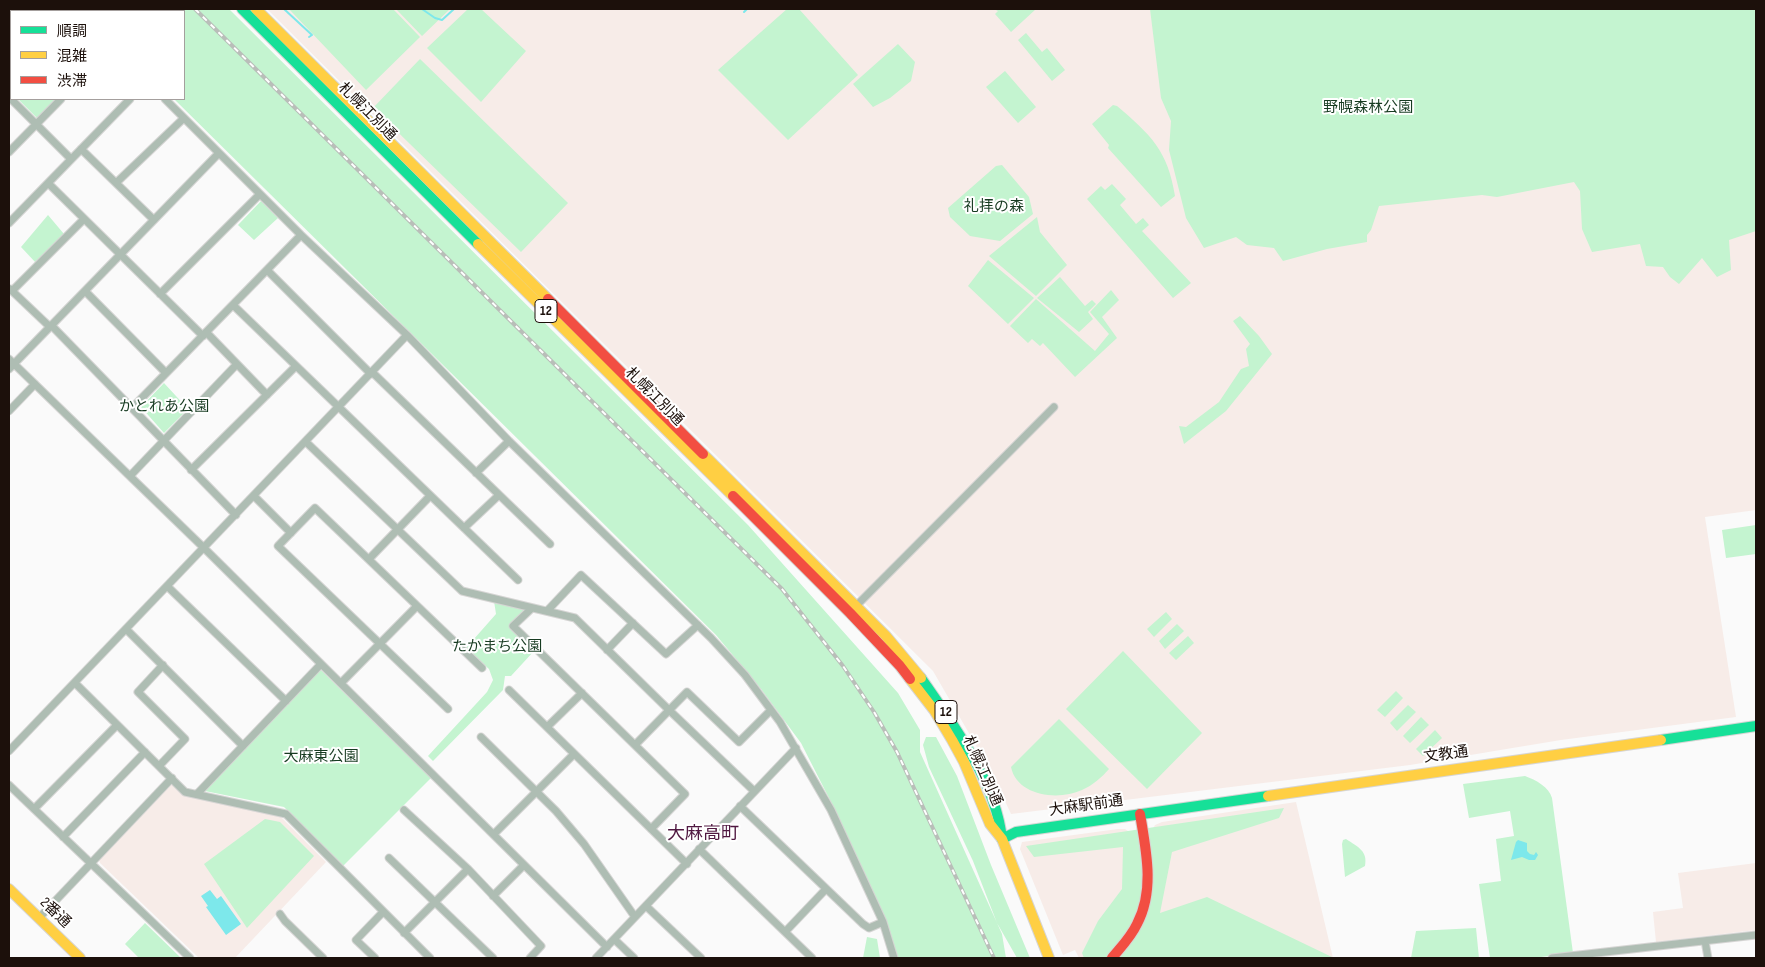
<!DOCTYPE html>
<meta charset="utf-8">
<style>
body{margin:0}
#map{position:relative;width:1765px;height:967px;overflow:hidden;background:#fafafa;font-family:"Sofia Sans Condensed","Noto Sans JP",sans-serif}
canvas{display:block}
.frame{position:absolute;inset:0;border:10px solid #1c100b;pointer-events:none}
.legend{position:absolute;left:10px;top:10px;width:175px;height:90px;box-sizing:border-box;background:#fff;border:1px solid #a49f9d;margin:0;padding:6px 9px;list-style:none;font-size:15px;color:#1c100b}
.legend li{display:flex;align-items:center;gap:10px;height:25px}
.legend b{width:25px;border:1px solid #a49f9d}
</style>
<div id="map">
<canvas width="1765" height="967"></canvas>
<div class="frame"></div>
<ul class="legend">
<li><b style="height:6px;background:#16e098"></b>順調</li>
<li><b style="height:6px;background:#ffcf43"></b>混雑</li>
<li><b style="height:6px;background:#f24e42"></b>渋滞</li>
</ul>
</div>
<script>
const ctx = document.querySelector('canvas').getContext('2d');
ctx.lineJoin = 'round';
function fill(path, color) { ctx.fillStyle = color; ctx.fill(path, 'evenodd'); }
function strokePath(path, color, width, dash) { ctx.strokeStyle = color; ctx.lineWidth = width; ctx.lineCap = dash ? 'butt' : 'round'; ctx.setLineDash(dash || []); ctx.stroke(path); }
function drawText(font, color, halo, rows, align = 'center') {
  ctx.font = font + ' "Sofia Sans Condensed","Noto Sans JP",sans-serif'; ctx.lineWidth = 4; ctx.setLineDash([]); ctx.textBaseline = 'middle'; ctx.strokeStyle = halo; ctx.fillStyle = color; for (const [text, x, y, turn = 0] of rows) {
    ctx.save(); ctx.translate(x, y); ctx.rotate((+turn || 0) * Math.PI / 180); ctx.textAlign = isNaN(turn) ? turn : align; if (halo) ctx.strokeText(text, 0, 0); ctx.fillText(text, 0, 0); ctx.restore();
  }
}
const built = new Path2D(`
 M267,9H1166L1426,168L1756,179V510L1705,517L1736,717L1561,740L1410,765L1011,814L992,773L933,671Z
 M172,784L184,795L281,817L326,862L235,958H199L100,863L99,860Z
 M1296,802L1333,958H1125L1153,829L1155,825L1162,822Z
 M1118,829H1125L1131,833L1138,859L1097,958H1079L1075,950L1063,955L1020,849L1022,842Z
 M1756,863V930L1656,942L1653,912L1683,908L1678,873Z`);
const green = new Path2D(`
 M85,9H229L748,525L898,693L920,730V752L1002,934L1006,958H893L849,843L830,800L801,743L761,689L716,635L174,99H184V11H88Z
 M289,9H393L420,37L366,90Z
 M396,9H450L422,36Z
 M468,9H481L526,51L481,102L427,48Z
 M787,9H799L858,75L788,140L718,70Z
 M994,9H1036L1011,32L995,14L998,11Z
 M1150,9H1756V231L1729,240L1731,270L1717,277L1702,258L1679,284L1670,277L1663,267L1646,266L1640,244L1592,252L1582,229L1580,191L1574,182L1497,197L1482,195L1379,206L1371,230L1367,235V242L1327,249L1283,261L1274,248L1247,245L1236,237L1204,248L1186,218L1169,150L1171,121L1161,98Z
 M1026,33L1042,52L1047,48L1065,70L1052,81L1018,40Z
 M898,44L915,62L911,81L890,98L873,107L853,84Z
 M420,59L568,203L521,252L373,108Z
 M1005,71L1036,107L1018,123L986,87Z
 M18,99H57L38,119Z
 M1113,105L1117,106C1151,135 1168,151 1175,196L1161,207L1108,148L1109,145L1092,124Z
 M1002,165L1029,197L1033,214L1000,241L970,236L950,217L948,208L996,166Z
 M1112,184L1126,199L1120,205L1136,224L1143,218L1149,225L1142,231L1191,283L1173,298L1087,199L1101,186L1105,190Z
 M261,201L278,218L254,240L238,225Z
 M48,215L64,234L36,263L21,247Z
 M1037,217L1040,232L1067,265L1036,296L989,256Z
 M988,260L1034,298L1008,324L968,286Z
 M1060,277L1085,306L1092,300L1096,304L1088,312L1093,319L1079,332L1037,298Z
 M1111,290L1119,300L1102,317L1117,338L1075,377L1043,343L1040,346L1032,339L1028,343L1010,326L1036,299L1095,351L1109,334L1090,312Z
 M1240,316L1259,336L1272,354L1226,411L1184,444L1179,426L1186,427L1219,402L1241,369L1249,366L1246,349L1250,344L1233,321Z
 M164,383L188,409L164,433L141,407Z
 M1756,525V554L1726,558L1722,530Z
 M494,601L523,609L524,612L509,626L534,651L511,676H505L503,690L433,761L428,756L487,692L493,680L489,669L466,648L496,614Z
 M1166,612L1172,619L1154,637L1147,629Z
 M1177,624L1184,631L1165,649L1159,641Z
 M1188,636L1194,643L1176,660L1169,653Z
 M1123,651L1202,733L1147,789L1066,709Z
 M319,668L431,778L343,866L284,807L205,791Z
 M1396,691L1403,698L1385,717L1377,710Z
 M1408,705L1416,712L1397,731L1390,723Z
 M1421,717L1429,725L1410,743L1403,736Z
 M1059,719L1109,769C1101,778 1093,785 1082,790C1058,801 1017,796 1011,767Z
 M1435,730L1442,738L1423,756L1416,749Z
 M926,737H936L957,776L991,865L1030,958H1017L997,923L973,861L929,767L923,745Z
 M1525,776C1536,780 1549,787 1552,798L1573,953L1533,958H1490L1479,884L1501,881L1496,839L1514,836L1510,811L1469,818L1463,784Z
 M1284,808L1279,818L1172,852L1160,913L1207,897L1334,958H1084L1082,953L1098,921L1122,889L1123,847L1034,857L1026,846Z
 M265,819L280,822L314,856L247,928L204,864Z
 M1346,839C1358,847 1368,851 1365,866L1345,877L1342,844L1343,840Z
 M145,923L181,958H139L125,944Z
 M1476,928L1479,958H1411L1416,931Z
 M867,937L877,939L880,958H863Z`);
const water = new Path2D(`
 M1518,840L1527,843V851L1530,854L1534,855L1536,852L1538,855L1535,860H1529L1522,857L1511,860L1516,842Z
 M210,890L217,899L221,896L241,924L226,935L206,907L208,906L201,896Z`);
const stream = new Path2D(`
 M284,9L312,35L309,37
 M422,9L435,18L442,20L454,9
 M744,12L747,9`);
const street = new Path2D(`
 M75,9L77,11
 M9,78L11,76
 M9,97L71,159
 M165,99L301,235L407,335L509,441L711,638L745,675L780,722L831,810L883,922L894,958
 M81,149L154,220
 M9,152L61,99
 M48,183L203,336
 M116,183L184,118
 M9,223L130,99
 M267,270L371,374
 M10,289L50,327
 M12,291L84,219
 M85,291L166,373
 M160,294L260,194
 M233,305L518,580
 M51,325L236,515
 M206,332L267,395
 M9,359L204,548L607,947
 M9,369L219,153
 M373,373L550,544
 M132,408L301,235
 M9,411L35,384
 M306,442L462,591L575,618L669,710L754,791
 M191,470L296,366
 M476,473L509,441
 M130,476L237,364
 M254,496L291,533
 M464,528L499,495
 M369,559L430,496
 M167,586L286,701
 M855,607L1054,407
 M532,608L513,626L685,794L651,829
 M547,611L581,575L666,654L698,625
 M126,629L243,746
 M607,650L633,623
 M75,683L185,792L286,814L430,958
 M341,683L417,606
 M509,690L687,864
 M448,709L278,546L315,508L482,668
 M547,727L582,693
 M481,737L556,811L584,844L635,917
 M635,745L687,692L739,742L771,710
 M9,751L407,335
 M159,766L185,739L138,692L163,665
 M9,785L190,958
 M197,794L321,664
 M740,806L863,924L869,928L883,922
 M34,809L117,725
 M404,810L468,869L541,946L530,958
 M494,834L574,754
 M63,837L145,752
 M699,849L812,958
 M389,858L493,958
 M493,896L524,865
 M646,906L701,958
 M280,914L285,921L323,958
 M39,918L172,778
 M785,932L826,889
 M404,933L468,869
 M614,939L634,958
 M1705,941L1708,958
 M375,958L356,940L383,912
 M596,958L796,748
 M1552,958L1756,935`);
const fast = new Path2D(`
 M242,9L478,244
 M921,678C953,724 996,782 1002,839
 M1661,740L1756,726
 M1002,839L1016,832L1268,796`);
const slow = new Path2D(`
 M256,9L548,299
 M478,244L733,496
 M703,454L886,636L921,678
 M910,679L934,710L952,740L964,762L990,824L1002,839L1049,958
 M1268,796L1661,740
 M9,889L80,958`);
const jam = new Path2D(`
 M548,299L703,454
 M733,496L850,613L900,666L910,679
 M1112,958C1121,947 1131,937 1137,924C1155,890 1146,850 1140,814`);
const rail = new Path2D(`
 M195,9L782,589L843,666L874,712L897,752L994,958`);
const shields = [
 [546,311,22],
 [946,712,22]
];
const shieldNames = [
 ["12",546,311],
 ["12",946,712]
];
const parkNames = [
 ["野幌森林公園",1368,108],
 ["礼拝の森",994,207],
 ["かとれあ公園",164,407],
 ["たかまち公園",497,647],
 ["大麻東公園",321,757]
];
const streetNames = [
 ["札幌江別通",367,112,45],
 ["札幌江別通",654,397,45],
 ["文教通",1446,755,-8],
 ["札幌江別通",982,771,66],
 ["大麻駅前通",1086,806,-8],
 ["2番通",55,913,44]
];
const quarterNames = [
 ["大麻高町",703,834]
];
fill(built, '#f7ece8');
fill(green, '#c4f4d0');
fill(water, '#7de8eb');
strokePath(stream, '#7de8eb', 2);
strokePath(street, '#d6d5d4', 9);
strokePath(fast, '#d6d5d4', 12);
strokePath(slow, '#d6d5d4', 12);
strokePath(jam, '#d6d5d4', 12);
strokePath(street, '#aebdb3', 7);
strokePath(fast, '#16e098', 10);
strokePath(slow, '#ffcf43', 10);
strokePath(jam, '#f24e42', 10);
strokePath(rail, '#b9beb9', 4);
strokePath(rail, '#fff', 2, [5.5]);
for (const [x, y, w] of shields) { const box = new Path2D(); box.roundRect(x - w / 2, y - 11.5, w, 23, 4); ctx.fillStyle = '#fff'; ctx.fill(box); strokePath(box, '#1c100b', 1); }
drawText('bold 14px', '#1c100b', null, shieldNames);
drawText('15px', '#173b21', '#fff', parkNames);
drawText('15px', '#1c100b', '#fff', streetNames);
drawText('18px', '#501841', '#fff', quarterNames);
</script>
